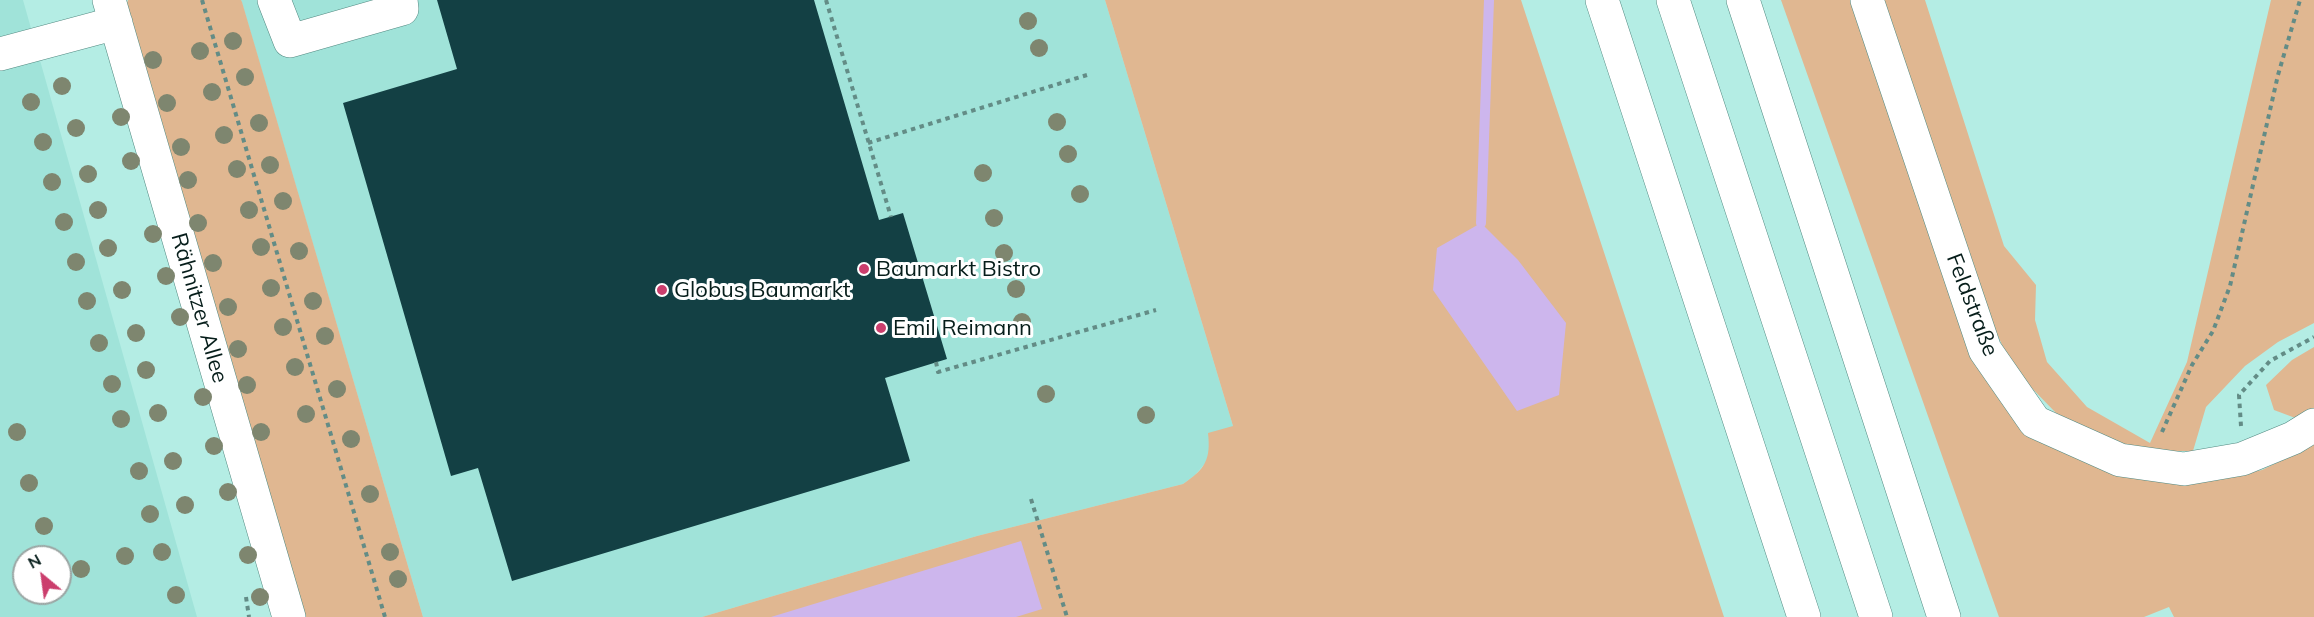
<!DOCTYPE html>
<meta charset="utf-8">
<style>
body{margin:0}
#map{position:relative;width:2314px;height:617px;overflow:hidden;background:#b4ede4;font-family:Mulish,sans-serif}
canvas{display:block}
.north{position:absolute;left:12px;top:545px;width:60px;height:60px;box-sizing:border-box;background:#fff;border:2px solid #9ba5a3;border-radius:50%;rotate:331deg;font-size:16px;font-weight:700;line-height:24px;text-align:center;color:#061d1a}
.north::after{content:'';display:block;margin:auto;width:21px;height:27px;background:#cb3e6d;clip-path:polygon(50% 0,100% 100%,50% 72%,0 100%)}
</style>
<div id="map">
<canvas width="2314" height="617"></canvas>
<div class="north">N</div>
</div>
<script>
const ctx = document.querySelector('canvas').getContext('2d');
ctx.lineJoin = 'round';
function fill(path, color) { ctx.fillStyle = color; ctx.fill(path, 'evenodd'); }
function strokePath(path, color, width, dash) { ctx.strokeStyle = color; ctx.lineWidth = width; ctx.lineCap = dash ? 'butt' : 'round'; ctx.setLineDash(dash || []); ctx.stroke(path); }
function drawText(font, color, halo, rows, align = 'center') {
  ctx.font = font + ' Mulish,sans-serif'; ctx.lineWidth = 6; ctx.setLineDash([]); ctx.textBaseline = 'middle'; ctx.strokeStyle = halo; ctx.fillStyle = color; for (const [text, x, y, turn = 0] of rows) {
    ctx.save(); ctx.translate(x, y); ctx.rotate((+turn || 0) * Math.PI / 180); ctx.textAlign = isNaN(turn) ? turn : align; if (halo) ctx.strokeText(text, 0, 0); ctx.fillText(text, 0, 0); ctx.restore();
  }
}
const built = new Path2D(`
 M0,0H23L197,617H0ZM24,557H60V593H24Z
 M241,0H1105L1233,426L1210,450L1208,460L1195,475L1183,484L977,536L702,617H423Z`);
const green = new Path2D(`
 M128,0H241L242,2L423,617H306L132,28L126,6Z
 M1105,0H1521L1724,617H702L977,536L1183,484C1205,469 1211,460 1208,433L1233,426Z
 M1781,0H1854L1980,371L2057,445L2241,474L2262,470L2314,444V617H2174L2169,607L2144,617H1999Z
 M1879,0H1925L2004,246L2036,285L2035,320L2047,362L2087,407L2150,443L2187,362L2271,0H2314V323L2278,342L2245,366L2206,407L2193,451H2148L2102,437L2056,413L2020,376L2007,356L1981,298Z
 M2314,347V409L2298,419L2274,410L2266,385L2292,360Z`);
const water = new Path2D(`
 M1481,223L1518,260L1566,323L1559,395L1517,411L1433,290L1437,248Z
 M1021,541L1042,609L1016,617H771Z`);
const stream = new Path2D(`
 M1481,223L1489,0`);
const building = new Path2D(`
 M437,0H814L879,220L903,213L947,359L885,378L910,461L512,581L478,468L451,476L343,103L457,69Z`);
const path = new Path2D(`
 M202,0L385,617
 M826,0L891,217
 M868,143L1087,75
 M936,362L938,372L1156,310
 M2241,426L2239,395L2270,361L2314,337
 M2162,432L2192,365L2213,331L2230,286L2278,75L2300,0
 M1031,499L1067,617
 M246,597L249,617`);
const minor = new Path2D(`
 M109,0L289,617
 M274,0L290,41L402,9L401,0
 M1867,0L1985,350L2035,422L2120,460L2184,469L2242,459L2293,438L2314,425
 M0,54L116,23`);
const highway = new Path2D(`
 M1602,0L1804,617
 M1673,0L1876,617
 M1743,0L1944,617`);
const trees = [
 [1028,21],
 [233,41],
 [1039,48],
 [200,51],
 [153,60],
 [245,77],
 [62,86],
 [212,92],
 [31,102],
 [167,103],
 [121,117],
 [1057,122],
 [259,123],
 [76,128],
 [224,135],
 [43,142],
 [181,147],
 [1068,154],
 [131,161],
 [270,165],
 [237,169],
 [983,173],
 [88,174],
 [188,180],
 [52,182],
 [1080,194],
 [283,201],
 [98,210],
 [249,210],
 [994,218],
 [64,222],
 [198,223],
 [153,234],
 [261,247],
 [108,248],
 [299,251],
 [1004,253],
 [76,262],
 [213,263],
 [166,276],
 [271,288],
 [1016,289],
 [122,290],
 [87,301],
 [313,301],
 [228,307],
 [180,317],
 [1022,322],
 [283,327],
 [136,333],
 [325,336],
 [99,343],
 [238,349],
 [295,367],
 [146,370],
 [112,384],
 [247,385],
 [337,389],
 [1046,394],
 [203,397],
 [158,413],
 [306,414],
 [1146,415],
 [121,419],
 [17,432],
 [261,432],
 [351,439],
 [214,446],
 [173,461],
 [139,471],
 [29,483],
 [228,492],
 [370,494],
 [185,505],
 [150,514],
 [44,526],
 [162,552],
 [390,552],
 [248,555],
 [125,556],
 [81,569],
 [398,579],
 [176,595],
 [260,597]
];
const markers = [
 [864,269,6,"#cb3e6d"],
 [662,290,6,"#cb3e6d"],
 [881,328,6,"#cb3e6d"]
];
const poiNames = [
 ["Baumarkt Bistro",876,269],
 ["Globus Baumarkt",674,290],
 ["Emil Reimann",893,328]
];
const streetNames = [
 ["Feldstraße",1972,305,69],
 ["Rähnitzer Allee",199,308,74]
];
fill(built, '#a0e3d9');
fill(green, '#e0b791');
fill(water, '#cdb6ed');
strokePath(stream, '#cdb6ed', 10);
fill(building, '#134044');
strokePath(minor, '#528981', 34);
strokePath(highway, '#528981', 34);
strokePath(path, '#638c86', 4, [4.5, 4.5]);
strokePath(minor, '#fff', 33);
strokePath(highway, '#fff', 33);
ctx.fillStyle = '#7e866f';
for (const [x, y] of trees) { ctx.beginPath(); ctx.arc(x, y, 9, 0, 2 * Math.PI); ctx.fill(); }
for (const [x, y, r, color] of markers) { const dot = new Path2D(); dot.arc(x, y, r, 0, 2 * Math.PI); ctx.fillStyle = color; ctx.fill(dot); strokePath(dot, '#fff', 2); }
drawText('22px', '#061d1a', '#fff', poiNames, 'left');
drawText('22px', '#061d1a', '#fff', streetNames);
</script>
